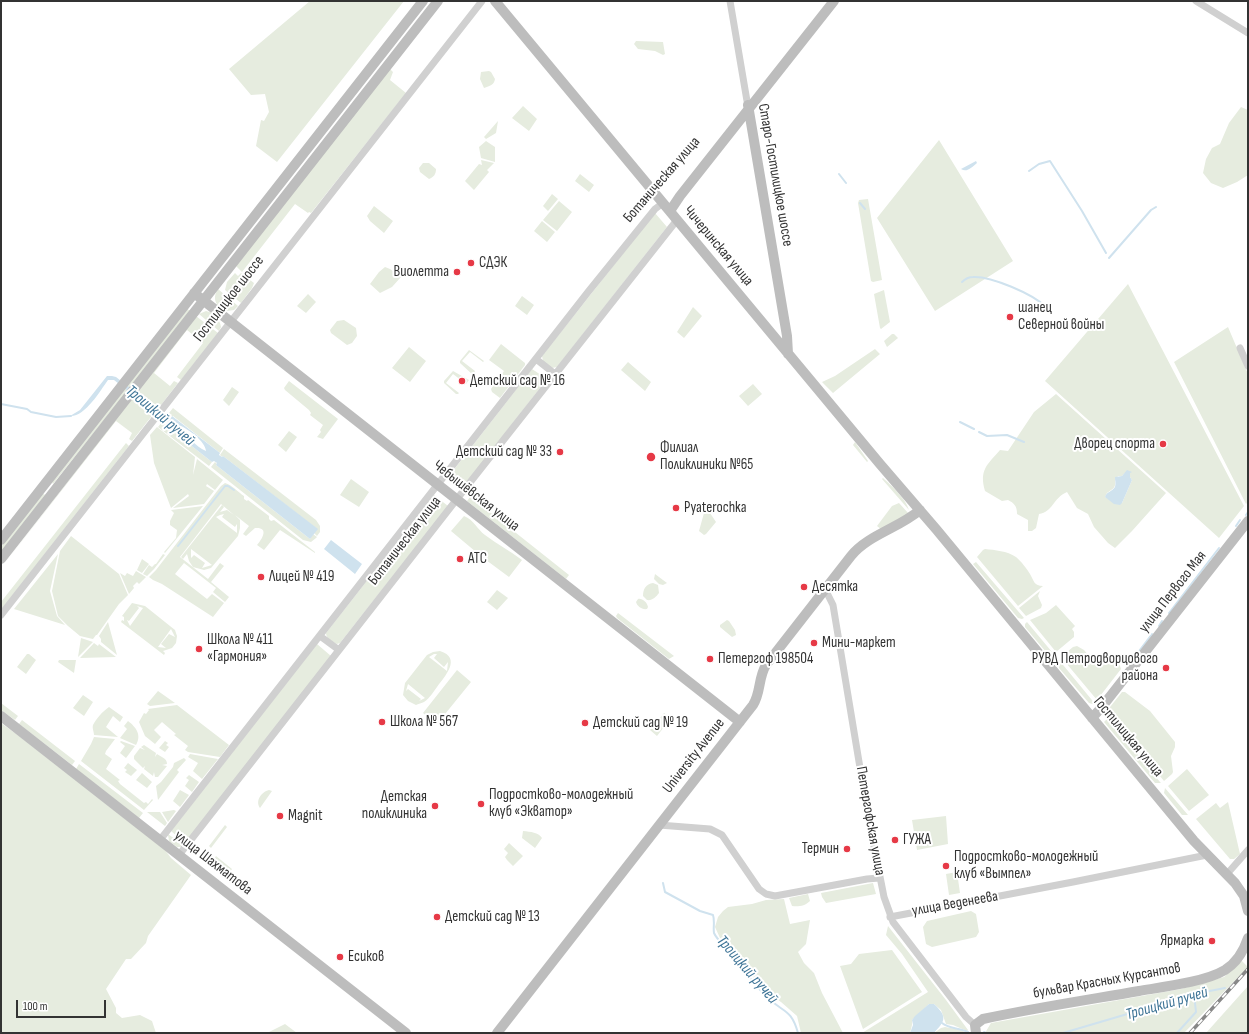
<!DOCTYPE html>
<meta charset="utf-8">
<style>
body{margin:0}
#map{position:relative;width:1249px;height:1034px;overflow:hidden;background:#fff;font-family:"Sofia Sans Condensed",sans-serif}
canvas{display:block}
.frame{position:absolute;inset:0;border:2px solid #333;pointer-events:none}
.scale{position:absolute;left:16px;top:1000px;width:90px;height:18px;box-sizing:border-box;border:2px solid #333;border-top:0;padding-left:5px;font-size:12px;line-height:14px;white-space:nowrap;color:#333;-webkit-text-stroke:3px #fff;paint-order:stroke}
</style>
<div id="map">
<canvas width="1249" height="1034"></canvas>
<div class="frame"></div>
<div class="scale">100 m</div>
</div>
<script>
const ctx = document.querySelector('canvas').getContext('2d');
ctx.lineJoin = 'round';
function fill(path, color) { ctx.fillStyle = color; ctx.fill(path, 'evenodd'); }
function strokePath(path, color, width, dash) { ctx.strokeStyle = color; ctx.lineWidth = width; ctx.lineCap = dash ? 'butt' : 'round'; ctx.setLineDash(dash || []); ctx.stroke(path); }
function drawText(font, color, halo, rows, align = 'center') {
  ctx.font = font + ' "Sofia Sans Condensed",sans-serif'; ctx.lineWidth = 4; ctx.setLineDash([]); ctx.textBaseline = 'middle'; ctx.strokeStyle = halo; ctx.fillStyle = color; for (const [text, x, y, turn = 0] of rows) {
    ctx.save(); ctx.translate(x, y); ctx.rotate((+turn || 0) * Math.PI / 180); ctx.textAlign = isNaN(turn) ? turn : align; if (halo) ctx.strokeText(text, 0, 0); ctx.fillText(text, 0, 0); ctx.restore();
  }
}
const green = new Path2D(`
 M310,1H404L277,162L256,146L261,120L264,121L269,112L265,94L251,95L229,69Z
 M636,41L663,42L665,54L663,55L655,51L638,49L634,44Z
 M390,69L393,72L390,80L406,93L311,213L309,212L308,213L295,204L242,272L236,266Z
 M489,71L491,72L495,79C494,85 490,86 484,88L480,79L481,72Z
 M523,106L537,119L529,131L512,118Z
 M1241,107L1248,110V175L1237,182L1223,188L1211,183L1203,173L1206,159L1212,148L1220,144L1229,123Z
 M498,121L496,133L486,139L484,137Z
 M939,140L1013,261L935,311L877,218Z
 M486,141L495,147V162L481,158L479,147Z
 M481,160L494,163L487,170L489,172L474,190L465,181L479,164L482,165Z
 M423,163H429L436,169C436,174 434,177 429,179L420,172L419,168Z
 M580,174L594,185L589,192L575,181Z
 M552,194L558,199L548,211L543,206Z
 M868,199L882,280L873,282L871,281L858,203L859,200Z
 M559,201L572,212L557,231L543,220Z
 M374,206L393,221L384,233L370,221L367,216Z
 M655,213L667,227L557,367L552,368L543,361L542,356Z
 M542,221L555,232L547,242L534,231Z
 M385,267L390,269L401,277L392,287L380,293L370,284L379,272Z
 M235,273L238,276L241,273L254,283L252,288L241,303L225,290L227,282Z
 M1128,284L1244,506L1219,538L1045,381Z
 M218,289L238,306L234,310L227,311C217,307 211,300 218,289Z
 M884,290L890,322L881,329L880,328L874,294Z
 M308,294L316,302L306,313L297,306Z
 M522,296L534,305L527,315L515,306Z
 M693,307L702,316L684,338L677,332Z
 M187,309L191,311L53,484L52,482Z
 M206,311C213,312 220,319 221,327L219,331L199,314Z
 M196,316L218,333L181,380L177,377L203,343L187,330L154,373L170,386L174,381L178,383L161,405L160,404L158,407L139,392L134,399L153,413L151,417L132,441L129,439L132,433L116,421L1,568Z
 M344,320L356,328L357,336L352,343L347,345L331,333L330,330L337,321Z
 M1228,327L1248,374V502L1246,504L1174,362Z
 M892,334H894L898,338L887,347L884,341Z
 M501,344L525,363V365L500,398L492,392L491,389L504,371L489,360Z
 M409,347L426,361L410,382L392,368Z
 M875,349L880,354L833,393L822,382L835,376Z
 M469,350L484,361L483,362L470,352L462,361L475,371L473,375L460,363V361Z
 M628,362L651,382L645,391L621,370Z
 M532,369L547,379L463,487L449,476Z
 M453,371L469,380L466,384L453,374L446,383L459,393L458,394H456L444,383V381Z
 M289,381L338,419L323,439L317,437L321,432L320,430L323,425L310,415L311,413L309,410L285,390L284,388Z
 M753,384L762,394L748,406L739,396Z
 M232,387L239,392L229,406L223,400Z
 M1056,394L1166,493L1132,531L1115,548L1108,543L1094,527L1088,514L1077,508L1067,492C1053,498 1053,512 1039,514L1036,528L1032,531H1028V520L1017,514C1017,506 1014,503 1008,500L1002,501L985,491C979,470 987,465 1000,450L1008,451L1034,412ZM1125,473H1130V477L1132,480L1122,503L1105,497L1107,493C1112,489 1116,489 1115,481L1118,476H1122Z
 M173,408L223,448L220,453L173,416L170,417L171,415L169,413Z
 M162,422L164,424H166L165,425L212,462L209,466L158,427Z
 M157,427L195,457L193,475L197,459L223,480L215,490L207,484L206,486L214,491L204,504L173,508L189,496L188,494L171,508L154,463L150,435Z
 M289,431L297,437L286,452L278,445Z
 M855,442L868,461L867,462L853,445Z
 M126,443L129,446L1,610V602Z
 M224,449L316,520L320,526V532L317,536L314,533L317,529L223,456L222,457L220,455Z
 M215,462L217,464L216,465L310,539L313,534L317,537L316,538L311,542L303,540L211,467Z
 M883,478C891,485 906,499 909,510L882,479Z
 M351,479L369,492L359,507L340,495Z
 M225,483C232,485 238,492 244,496V499L247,501L248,500L269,516V519L271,521L274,520L315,552V553L280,530L264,550L257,545C263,538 269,527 255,528L246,536L243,534L249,526L235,515L240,520V528L238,536L211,568L204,570L193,567L189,561L187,554L183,559L181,557L222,505L224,507L220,512L227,510L234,515L221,504L180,557L208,579L220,563L224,566L211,582L229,597L225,602L213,592L216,588L184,563L175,574L207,599L212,594L224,603L213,617L162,584L153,580L149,577L156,570L221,486ZM220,515L224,514L222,517L235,527L237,524V533L216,517ZM191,549L212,565L202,568L205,563L194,555L191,558Z
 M44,494L45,495L1,553V547L41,495Z
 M434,495L448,506L340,643L337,644C332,641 326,639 326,633Z
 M470,497L472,498L569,575L566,579L467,501Z
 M899,503L909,514L882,530L877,526L892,506Z
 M203,506L165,553L164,552L176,538L177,530L170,525V521L174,513L171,510Z
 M708,510L716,522L706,534L704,535L699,531L704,513Z
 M464,516C474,520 477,529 485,535C497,544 510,551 522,560L509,577L482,557L451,531Z
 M71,536L119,574L128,595L119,604L97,635H96L93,639L80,636L68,626L58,616L52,591L60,551Z
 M985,549C995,550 1007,551 1016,557C1021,561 1027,569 1030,574C1034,581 1034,586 1043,586L1018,606L977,557L983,550Z
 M58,554L50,591L57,616L65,625L14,609Z
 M163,554L165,555L154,569L147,576L143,574L149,565L152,567L155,564H156Z
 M142,559L149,564L142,573L137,570Z
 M976,562L1024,618L1022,619L1018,618L973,564Z
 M136,571L146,577L139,584L137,582L133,586L134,588L129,594L120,573L125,576L127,573L133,576Z
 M655,574L667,583L663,585L659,584L654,579Z
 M653,583L658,585L659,593C656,597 652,601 647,600L643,596C643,589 646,584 653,583Z
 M497,590L508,598L497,610L487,602Z
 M1040,591L1038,596L1042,605L1041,608L1026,616L1019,608Z
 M638,599C642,598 647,602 648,607L647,609C642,610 637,606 636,602Z
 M132,603L145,606L175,630L177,636L176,643L172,648L163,651L165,653L164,655L121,622L122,620L124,621V617L122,616ZM137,606L143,608L130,626L127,620L129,621L139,608ZM171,629L175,637L169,634L161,644L166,648L158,647Z
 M1056,605L1075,626L1072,629L1074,632V637L1056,652L1030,620L1046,613Z
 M618,613L674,656L669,659L617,618L616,616Z
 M727,620L729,621L735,630L736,635L732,637L720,627V625Z
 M108,622L117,655L101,642V639L99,636Z
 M1027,622L1052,652L1053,653L1046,652L1025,627V624Z
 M81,638L93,642L78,657Z
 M94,643L98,646L99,644L116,657L80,658Z
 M317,644L331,656L185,843L171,831Z
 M1077,646L1084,650L1090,657C1102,658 1118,655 1121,669L1097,700L1061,657L1073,647Z
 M440,651C462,658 445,676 437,687C433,692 430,698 424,702C422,703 418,704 416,705L408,701L403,695L405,683L427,655L433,652ZM434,654H437L434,658L444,667L448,662L447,671L429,657ZM408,684L425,698L419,701L421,699L408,689L406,691Z
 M27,654H29L36,660L26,674L17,667Z
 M59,660H76L74,673L58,662Z
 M1059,660L1096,705L1089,703L1059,668Z
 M457,670L471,682L437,724L423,713Z
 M158,691L175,703L150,706L147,704Z
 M1122,692H1125L1150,711L1175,742V747L1171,756L1173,772L1172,774L1164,781L1106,712Z
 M83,695L93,702L84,716L73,708Z
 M1,703L18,716L15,720L1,710Z
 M177,705L229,745L220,757L188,752L185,750L188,746L174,735L176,734L162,722L154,730L161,737L155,744L145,736L139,722L144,713L146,714L149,710L148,709Z
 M109,707L123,717L120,722L113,716L106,727L118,737L94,735C94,732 92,728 93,725C96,719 103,711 109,707Z
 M664,713L671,718L657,736L650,730Z
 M1108,718L1160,782L1161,783H1155L1104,722Z
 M22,720L75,761L72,765L19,724Z
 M128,721C136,727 142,735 136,745L120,738L127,729L124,726Z
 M1,723L19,736L165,850L171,858L191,875L148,936L146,943L131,959H126L106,989L116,1008V1013L122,1018L140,1015L152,1021L156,1033H1Z
 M94,737L115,739L106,751L105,754L112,759L106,769L120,780L118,781L120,784L144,803L146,802L148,804L152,799L153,800L144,810L81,761L91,744Z
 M121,741L135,746L126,758L120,753L125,746L120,742Z
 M165,741L168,743L166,745L169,747L165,752L159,748Z
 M144,745L156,753L155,757L157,754C161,757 167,758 167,764L162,765L167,766L158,777H155L154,772L153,776L144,769L145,766L143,768L134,759V756L140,748L145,750L141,747Z
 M190,754L218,759L202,779L193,771L198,763L188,757Z
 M184,758L186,760L177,770L179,772L158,800L156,786L161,782L173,767L174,763Z
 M128,763L137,770L131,776L125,772L127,770L124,768Z
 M79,764L143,813L139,818L76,769Z
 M1187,769L1209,795L1189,811L1168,786Z
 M142,773L152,782L147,788L136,780Z
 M189,775L199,782L192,792L185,786L189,780L186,778Z
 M1165,788L1188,815H1182L1164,793Z
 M180,790L189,795L180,807L173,801Z
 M269,790L272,791L260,808C255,801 261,792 269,790Z
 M1228,802L1240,854L1234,859H1230L1196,819L1216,803L1220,808Z
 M174,810L176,811L168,822L162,812Z
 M147,812H160L167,823L165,826Z
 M946,816L948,844L917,850L912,820Z
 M225,825L227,827L211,848L209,846Z
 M523,831C531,832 538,832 542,838L535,848L522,838Z
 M168,835V834L183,845L182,847H177L169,841Z
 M509,843L523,856L513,866L507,860L505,857L508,853L504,849Z
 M216,856L232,869L230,872L214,859Z
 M957,872L960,893L949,895L946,874Z
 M873,883L876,894L826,903L822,897L821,893Z
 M808,894L810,901C805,906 798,907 792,906L789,898Z
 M784,899L790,924L810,920L806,944L798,952L804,963L814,973L822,993L843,1033H801L797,1016L781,1002L762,990L743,964L739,957L733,951L731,947L720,938L715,927L718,917L723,911L728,907L752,904L766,900Z
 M971,911L976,914L979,932L976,937L932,947L926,944L923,927L927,921Z
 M888,926L946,1000L968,1030L967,1031L953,1025L946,1024L941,1010L934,1004H929L912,1020V1025L910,1033H862L928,992L902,954L886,935Z
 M892,950L922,992L863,1029L840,966L851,964L859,954Z
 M1241,960L1248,967L1184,1033H985L991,1023L1181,989L1224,977L1234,968Z
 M1248,986V1033H1206Z
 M285,1024L297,1033H267Z
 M945,1027L961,1030L967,1033H934L941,1028Z`);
const water = new Path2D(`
 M976,161L977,163C972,167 967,173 961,169Z
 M107,376H112L116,377L170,419L172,416L220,453L219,455L222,457L223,456L318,529L310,539L216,465L217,463L214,461L212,462L165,425L167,422L114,380H108C100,391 85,417 70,416L80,410ZM181,426C189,430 205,441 206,451C195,447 187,434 181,426Z
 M1127,470L1132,472L1130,473V477L1132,480L1122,503L1120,505L1114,504L1105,497C1107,491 1112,492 1115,487C1116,484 1115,480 1115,477L1122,476Z
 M331,540L362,564L355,574L324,549Z
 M929,1004H934C948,1017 945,1021 934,1033H910L913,1025L912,1020L915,1016Z`);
const stream = new Path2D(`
 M1029,171L1039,164L1050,161L1082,211L1106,253
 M839,174L846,183
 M860,203L865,209
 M1109,258L1151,210L1156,207
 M962,282C965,279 968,277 973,277C991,276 1033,294 1046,307
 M1,404L27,409L31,412L56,417L71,416
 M960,422L974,429
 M979,432L987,436L1007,435L1024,442
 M1246,515L1248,512
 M1236,526L1240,520
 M178,546L225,486H228L234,490
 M1169,613L1219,548
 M1159,626L1162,621
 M1133,659L1152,634
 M663,883L665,892L700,911L713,915C715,921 713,928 714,933C717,940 725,946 730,952C742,966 753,984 767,997C783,1013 791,1008 798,1033
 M942,1023C949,1029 960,1028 968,1032
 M984,1032L986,1033
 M1063,1033L1168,1002L1182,1000L1194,994L1225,988
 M1177,1033L1196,1012L1194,994`);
const street = new Path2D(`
 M730,1L747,101
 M1196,1L1248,33
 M1240,348L1248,366
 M536,359L555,374
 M825,589L833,605L868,816L884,897L893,922L966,1017L975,1025
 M1,615L482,1
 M320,636L339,650
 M659,825L710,829L722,835L759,889L766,894L775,896L867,879L879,878
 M160,840L588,292L655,209L663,203
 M179,855L464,490L677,220
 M1227,874L1248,850
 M890,917L1073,882L1207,855`);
const secondary = new Path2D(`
 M495,1L880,464L936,529L1194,841L1235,883L1244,896L1248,911
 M748,105L787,336L788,354
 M670,211L680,196L834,1
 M194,293L740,722
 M1,540L423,1
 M1,559L438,1
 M1,716L406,1033
 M1092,718L1101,708L1248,521
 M497,1033L753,705C761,693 758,678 766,665L851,556C868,535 899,528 920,510
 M976,1033L975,1025L983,1019C1034,1008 1087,1000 1139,991C1163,987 1205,982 1225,970C1236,963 1244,950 1248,938`);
const rail = new Path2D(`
 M1190,1033L1248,969`);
const markers = [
 [471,263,4,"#e63946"],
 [457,272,4,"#e63946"],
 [1010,317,4,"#e63946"],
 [462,381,4,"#e63946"],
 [1163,444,4,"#e63946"],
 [560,452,4,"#e63946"],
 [651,457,5,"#e63946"],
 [676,508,4,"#e63946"],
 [460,559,4,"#e63946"],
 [261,577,4,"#e63946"],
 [804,587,4,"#e63946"],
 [814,643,4,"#e63946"],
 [199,649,4,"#e63946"],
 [710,659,4,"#e63946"],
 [1166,668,4,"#e63946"],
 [382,722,4,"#e63946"],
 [585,723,4,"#e63946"],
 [481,804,4,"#e63946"],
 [435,806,4,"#e63946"],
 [280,816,4,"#e63946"],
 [895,840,4,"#e63946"],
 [847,849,4,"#e63946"],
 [946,866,4,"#e63946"],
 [437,917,4,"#e63946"],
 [1212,941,4,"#e63946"],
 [340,957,4,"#e63946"]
];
const streetNames = [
 ["Старо-Гостилицкое шоссе",775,175,80],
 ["Ботаническая улица",662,180,-49],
 ["Чичеринская улица",718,246,50],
 ["Гостилицкое шоссе",229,299,-52],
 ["Чебышёвская улица",476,496,38],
 ["Ботаническая улица",405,541,-52],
 ["улица Первого Мая",1173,592,-52],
 ["Гостилицкая улица",1128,737,50],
 ["University Avenue",694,756,-52],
 ["Петергофская улица",870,821,80],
 ["улица Шахматова",213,863,38],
 ["улица Веденеева",955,904,-10],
 ["бульвар Красных Курсантов",1107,981,-10]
];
const poiNames = [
 ["СДЭК",479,263],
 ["Виолетта",449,272,"right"],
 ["шанец",1018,308],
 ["Северной войны",1018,325],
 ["Детский сад № 16",470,381],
 ["Дворец спорта",1155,444,"right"],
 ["Филиал",660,448],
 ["Поликлиники №65",660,465],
 ["Детский сад № 33",552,452,"right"],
 ["Pyaterochka",684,508],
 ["АТС",468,559],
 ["Лицей № 419",269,577],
 ["Десятка",812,587],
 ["Школа № 411",207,640],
 ["«Гармония»",207,657],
 ["Мини-маркет",822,643],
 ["Петергоф 198504",718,659],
 ["РУВД Петродворцового",1158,659,"right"],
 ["района",1158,676,"right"],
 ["Школа № 567",390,722],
 ["Детский сад № 19",593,723],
 ["Подростково-молодежный",489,795],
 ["клуб «Экватор»",489,812],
 ["Детская",427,797,"right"],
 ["поликлиника",427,814,"right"],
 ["Magnit",288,816],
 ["ГУЖА",903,840],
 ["Термин",839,849,"right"],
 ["Подростково-молодежный",954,857],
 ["клуб «Вымпел»",954,874],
 ["Детский сад № 13",445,917],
 ["Ярмарка",1204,941,"right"],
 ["Есиков",348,957]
];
const waterNames = [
 ["Троицкий ручей",160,416,40],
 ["Троицкий ручей",747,970,49],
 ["Троицкий ручей",1167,1004,-16]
];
fill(green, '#e6ecdf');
fill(water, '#cfe2ee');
strokePath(stream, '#cfe2ee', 2);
strokePath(street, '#d0d0d0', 7);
strokePath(secondary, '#bdbdbd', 10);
strokePath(rail, '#888', 3.5);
strokePath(rail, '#fff', 2, [6]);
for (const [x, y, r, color] of markers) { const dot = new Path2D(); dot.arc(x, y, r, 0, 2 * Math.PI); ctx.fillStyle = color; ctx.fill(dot); strokePath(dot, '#fff', 1.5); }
drawText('15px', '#333', '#fff', streetNames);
drawText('15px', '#333', '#fff', poiNames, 'left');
drawText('italic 16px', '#3f7597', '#fff', waterNames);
</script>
